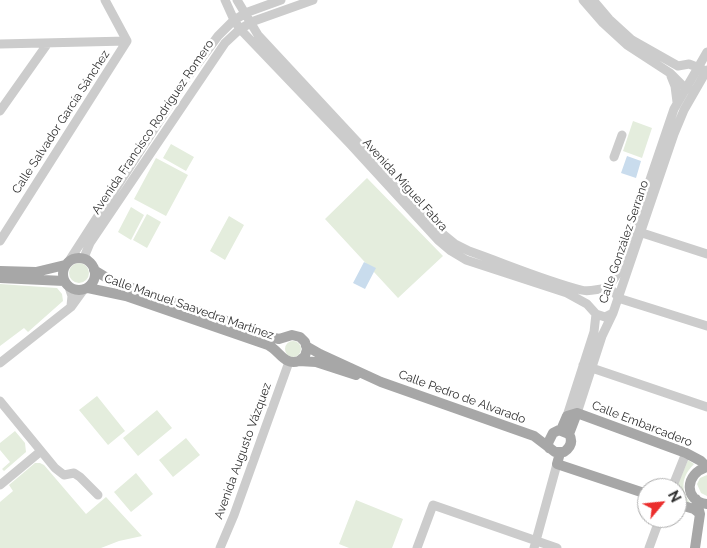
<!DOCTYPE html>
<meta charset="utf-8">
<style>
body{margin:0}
#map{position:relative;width:707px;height:548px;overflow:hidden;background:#fff;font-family:Raleway,sans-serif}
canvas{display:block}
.north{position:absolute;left:637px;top:478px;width:50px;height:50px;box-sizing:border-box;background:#fff;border:1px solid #acacac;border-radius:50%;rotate:62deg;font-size:14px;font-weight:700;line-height:20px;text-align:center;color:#2f2f2f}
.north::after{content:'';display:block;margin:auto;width:18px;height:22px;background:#eb2e2d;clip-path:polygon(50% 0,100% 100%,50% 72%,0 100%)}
</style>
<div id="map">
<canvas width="707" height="548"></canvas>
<div class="north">N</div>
</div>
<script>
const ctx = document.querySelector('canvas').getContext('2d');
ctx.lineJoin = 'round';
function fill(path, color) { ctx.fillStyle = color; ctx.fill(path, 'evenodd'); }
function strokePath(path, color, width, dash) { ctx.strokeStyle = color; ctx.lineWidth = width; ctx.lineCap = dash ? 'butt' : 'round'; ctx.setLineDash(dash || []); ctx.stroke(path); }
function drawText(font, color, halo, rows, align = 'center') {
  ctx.font = font + ' Raleway,sans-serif'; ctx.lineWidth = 5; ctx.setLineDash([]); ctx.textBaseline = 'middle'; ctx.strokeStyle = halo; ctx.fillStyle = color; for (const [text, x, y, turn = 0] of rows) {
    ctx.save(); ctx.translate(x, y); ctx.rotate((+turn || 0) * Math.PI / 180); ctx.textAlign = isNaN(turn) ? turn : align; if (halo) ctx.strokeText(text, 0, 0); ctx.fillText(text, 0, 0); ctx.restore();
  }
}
const green = new Path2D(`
 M633,121L652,128L642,158L623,151Z
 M171,144L194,157L186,171L163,158Z
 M156,158L188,175L166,216L134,199Z
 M367,178L443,256L398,298L325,219Z
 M131,207L144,215L131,240L118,232Z
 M147,214L161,222L147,248L133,240Z
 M229,216L244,225L225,260L210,251Z
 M69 273a10 10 0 1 1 20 0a10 10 0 1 1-20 0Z
 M0,284L57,288L62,294L63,301L28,332L24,328L0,346Z
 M285 349a8 8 0 1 1 16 0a8 8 0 1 1-16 0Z
 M97,396L125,431L108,445L79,410Z
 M157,410L172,428L138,456L123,438Z
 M15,431L25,443L26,452L4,471L2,469L10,462L0,450V443Z
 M186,438L200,455L173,477L159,460Z
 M688,460L694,464C681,477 680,490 691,504L677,499L676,488Z
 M35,463H40L44,465L86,514L106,497L142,536L119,541L101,548H0V502L13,491L9,485Z
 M136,473L153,494L131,512L114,492Z
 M707,475V496L701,493L697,484L700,478Z
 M356,500L403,519L392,548H349L339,544Z`);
const water = new Path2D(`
 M627,156L641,161L636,178L621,173Z
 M364,262L376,268L365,289L353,283Z`);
const minor = new Path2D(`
 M105,0L127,41
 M225,0L234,20L240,29L350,144L438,240L451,251L466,260L567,293L587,304L596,314L605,317L613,313
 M237,0L258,35L444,235L455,244L469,251C506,264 543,280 581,290C596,294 609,280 618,298L707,326
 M583,0L603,23L627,45L670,73L685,88L689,89
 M593,0L609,19L632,40L678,66L689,64L702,69
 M0,44L127,41
 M671,76L675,86L677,102
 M0,111L48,43
 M614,157L622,135
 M636,231L707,254
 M0,241L127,41
 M87,260L85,255L90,243L225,43L240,29L254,21L313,0
 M69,261L187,78L218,36L234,20L248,12L281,0
 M69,287L72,296L71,306
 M608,288L619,271L674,109L707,52
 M0,363L71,307L84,289
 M583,365L707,407
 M0,401L55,468L64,475L74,473L80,477L98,495
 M577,413L602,336L613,313L674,134L684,110L707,70
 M567,416L594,332L596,314
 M0,485L41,451
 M672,488L686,453
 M220,548L234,515L289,362
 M417,548L433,505L557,548
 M534,548L557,464
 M649,548L660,518`);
const major = new Path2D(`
 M63 274a16 16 0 1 1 32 0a16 16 0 1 1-32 0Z
 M0,271L36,272L65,265
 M0,278L64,281
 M88,288L126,296L268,345C280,351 284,366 299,361L305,356L307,349L305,342L300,337L292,335L279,339L265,336L229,322L112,281L94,270
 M306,346L320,354L381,382L534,436L555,452H564C571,447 573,441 569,434L559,430L553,433L548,443L549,448
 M299,361L316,362L356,375
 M561,430L567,416L577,413L686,453L701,461L707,467
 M569,434L577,413
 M560,453L557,464L647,494
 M707,467C685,473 683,501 707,504
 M677,504L694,509L700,514
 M695,548L700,514L696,499`);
const streetNames = [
 ["Calle Salvador García Sánchez",61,122,-57],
 ["Avenida Francisco Rodríguez Romero",153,127,-56],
 ["Avenida Miguel Fabra",405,185,48],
 ["Calle González Serrano",624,242,-71],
 ["Calle Manuel Saavedra Martínez",189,307,19],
 ["Calle Pedro de Alvarado",462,397,20],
 ["Calle Embarcadero",642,424,21],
 ["Avenida Augusto Vázquez",243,451,-70]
];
fill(green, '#e4eddd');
fill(water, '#c9dced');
strokePath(minor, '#ccc', 9);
strokePath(major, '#a7a7a7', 10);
drawText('12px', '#2f2f2f', '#fff', streetNames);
</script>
